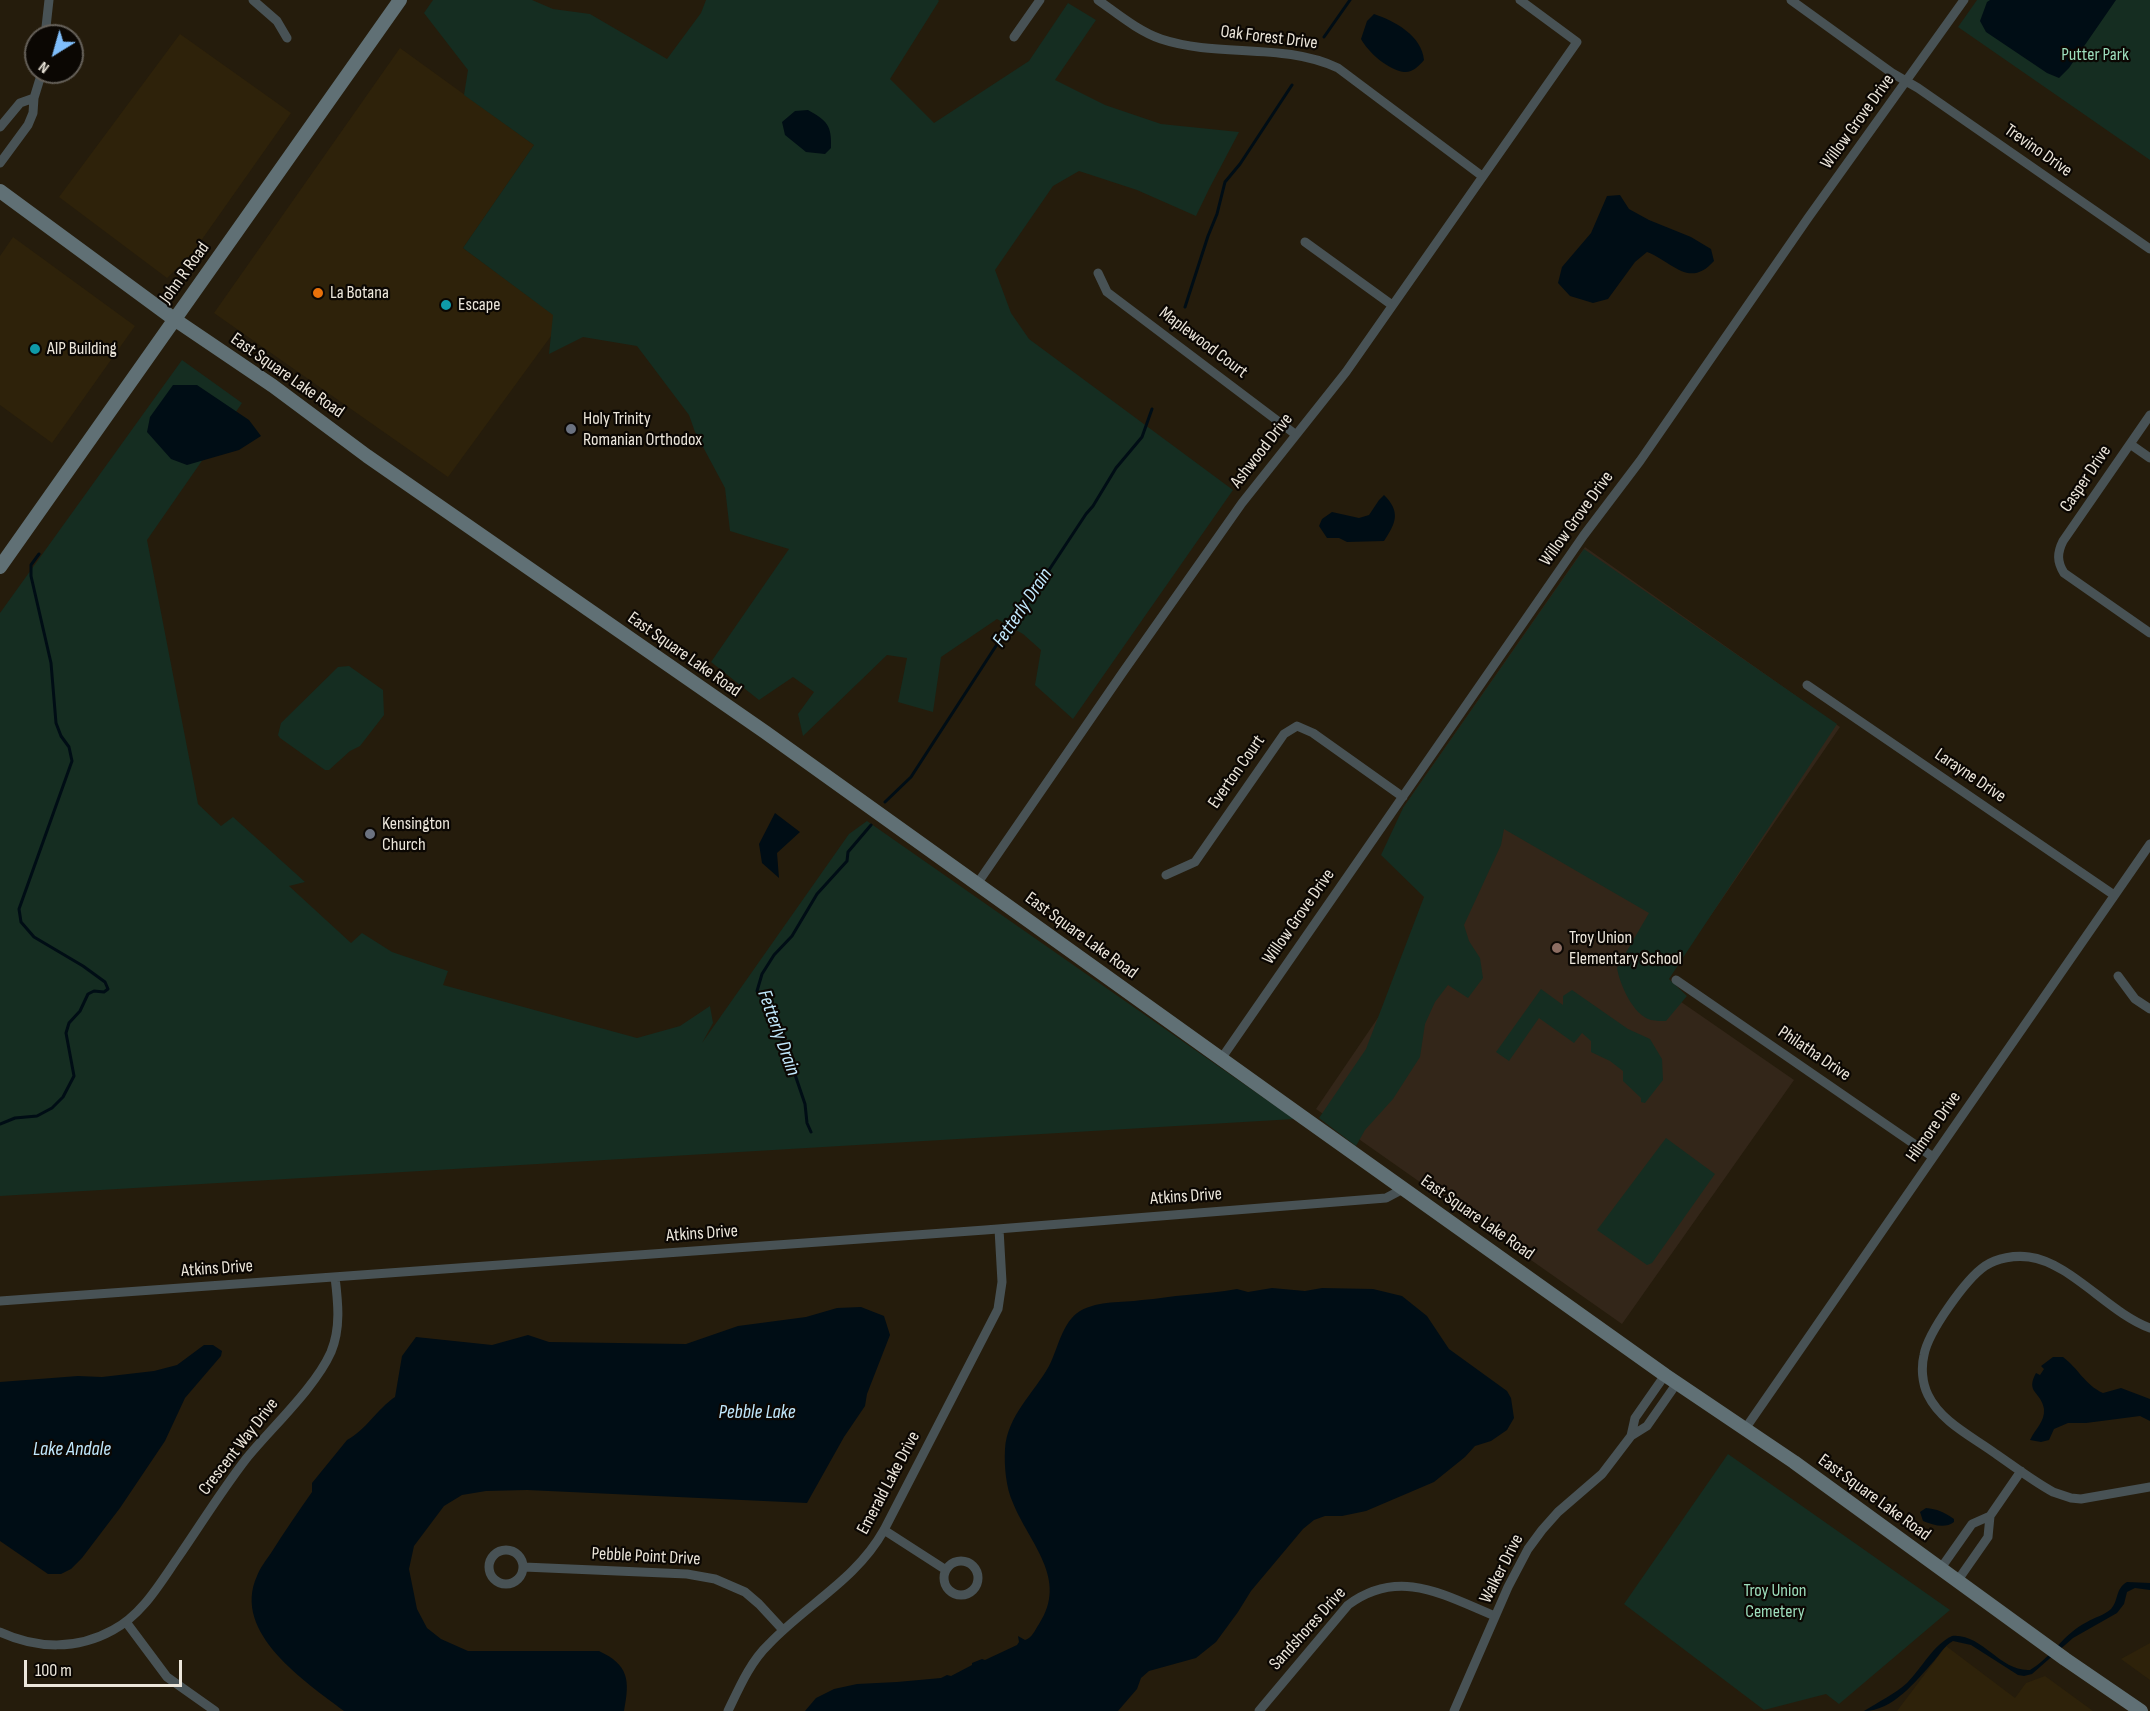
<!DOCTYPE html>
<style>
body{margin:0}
#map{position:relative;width:2150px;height:1711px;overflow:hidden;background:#251c0c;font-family:"Sofia Sans Condensed",sans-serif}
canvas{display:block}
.north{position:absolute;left:24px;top:24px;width:60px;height:60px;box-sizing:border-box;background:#0b0703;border:2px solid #656059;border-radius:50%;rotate:217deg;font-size:16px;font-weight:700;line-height:24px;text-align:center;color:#ece6db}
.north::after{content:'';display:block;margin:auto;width:21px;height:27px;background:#7fbdfa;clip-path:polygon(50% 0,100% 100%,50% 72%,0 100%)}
.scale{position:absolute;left:24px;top:1660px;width:158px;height:27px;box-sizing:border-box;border:3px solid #ece6db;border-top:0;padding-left:8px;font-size:18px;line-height:21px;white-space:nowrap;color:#ece6db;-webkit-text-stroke:4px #0b0703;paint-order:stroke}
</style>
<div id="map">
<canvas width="2150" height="1711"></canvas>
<div class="north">N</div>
<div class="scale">100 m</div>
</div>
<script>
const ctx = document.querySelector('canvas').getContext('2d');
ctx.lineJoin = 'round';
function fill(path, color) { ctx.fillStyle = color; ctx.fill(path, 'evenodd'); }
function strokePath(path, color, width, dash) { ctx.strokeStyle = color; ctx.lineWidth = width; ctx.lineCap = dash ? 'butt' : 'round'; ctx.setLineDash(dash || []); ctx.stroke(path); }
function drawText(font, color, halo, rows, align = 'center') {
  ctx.font = font + ' "Sofia Sans Condensed",sans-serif'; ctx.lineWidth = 4.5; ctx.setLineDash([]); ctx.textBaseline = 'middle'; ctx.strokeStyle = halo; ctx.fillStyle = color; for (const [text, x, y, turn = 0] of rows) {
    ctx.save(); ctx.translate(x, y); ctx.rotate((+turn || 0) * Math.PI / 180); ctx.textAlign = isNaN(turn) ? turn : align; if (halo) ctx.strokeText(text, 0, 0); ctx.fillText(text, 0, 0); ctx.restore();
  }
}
const built = new Path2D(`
 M180,34L291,113L191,255L167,278L59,197Z
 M400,48L534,145L463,248L562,321L448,477L214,313Z
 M13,237L135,326L52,443L0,405V256Z
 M2150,1643V1680L2121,1659Z
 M1946,1646L2015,1698L2026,1683L2045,1676L2093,1711H1897Z`);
const education = new Path2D(`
 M1585,547L1840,727L1661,988L1794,1080L1622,1324L1316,1109L1483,863L1403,808Z`);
const green = new Path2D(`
 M433,0H532L553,9L590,14L667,59L701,13L706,0H938L939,1L890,79L934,123L1029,61L1068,3L1096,20L1055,80L1105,105L1161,124L1239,132L1209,189L1196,216L1137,190L1079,171L1053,186L995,270L1011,313L1029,339L1233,490L1073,719L1035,685L1041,650L1023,634L997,619L941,657L933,712L898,702L907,658L887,655L803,736L798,714L814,692L793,677L759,700L711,662L789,549L730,531L725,488L695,432L689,415L637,346L583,337L549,354L553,315L463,248L534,145L464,95L468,70L424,13Z
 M1977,0H2150V160L1958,27Z
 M182,360L242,403L147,540L198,804L221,826L233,817L305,882L289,886L351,943L362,933L392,952L448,971L443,985L637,1038L680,1026L710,1006L713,1023L702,1043L849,834L867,821L1294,1119L0,1196V613Z
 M1584,549L1837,724L1669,979L1687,996L1666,1021C1662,1021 1656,1021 1651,1020C1633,1015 1620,985 1617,968L1649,913L1504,829L1501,845L1464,925L1469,941L1480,958L1483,978L1468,998L1448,985L1435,1002L1425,1024L1420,1057L1393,1099L1365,1130L1356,1146L1319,1118L1366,1049L1424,897L1381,855L1403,808Z
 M349,666L383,690L384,715L360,746L350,751L329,770H325L280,738L278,735L281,723L338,667Z
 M1541,989L1563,1005V996L1572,990L1628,1029L1650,1039L1662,1059L1663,1080L1645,1103L1641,1102V1098L1623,1081V1071L1610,1061L1591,1052V1041L1582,1033L1574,1043L1539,1018L1509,1061L1496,1052Z
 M1666,1138L1715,1174L1652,1263L1647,1265L1597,1230Z
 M1728,1454L1950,1610L1839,1704L1826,1694L1764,1710L1624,1604Z`);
const water = new Path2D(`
 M1990,0H2116L2069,68L2059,78L2047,73L1986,32L1980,21L1987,2Z
 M1374,14C1395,21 1422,36 1424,60C1419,66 1412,73 1404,72C1388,70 1368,52 1361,39L1367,21Z
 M808,110C827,121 832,125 831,148L825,154L806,152L785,135L782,122L795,111Z
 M1620,195L1629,209L1649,220L1691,237L1711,249L1714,261C1689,289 1673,262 1647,252L1635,262L1608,299L1593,303L1570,296L1558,283L1562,267L1591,233L1607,196Z
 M173,385H197L249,420L261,436L239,450L187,465L171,459L147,432L150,417Z
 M1384,495C1401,512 1396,523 1384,541L1347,542L1339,538H1327L1319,526L1322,519L1332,512L1359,518L1369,515L1379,500Z
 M775,813L800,832L777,853L779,878L762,863L759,844Z
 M1272,1288L1305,1291L1322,1288L1373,1289L1402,1296L1427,1316L1449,1349L1507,1391L1511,1398L1514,1418L1507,1430L1491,1441L1475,1446L1465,1457L1434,1482L1366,1511L1342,1516H1325L1314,1520L1303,1529L1251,1591L1238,1612L1216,1642L1196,1658L1149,1671L1141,1678L1137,1689L1118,1711H805L816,1698L834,1689L857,1684L897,1682L941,1678L947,1675L951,1676L972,1665V1663L982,1659L985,1660L1017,1645L1019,1642L1018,1636L1025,1640C1032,1638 1035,1630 1039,1624C1069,1579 1029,1543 1013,1503C1006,1488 1004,1466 1005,1449C1007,1416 1034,1393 1049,1366C1058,1349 1062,1322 1080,1311C1100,1300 1121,1303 1142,1300C1157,1299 1172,1296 1187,1295C1204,1293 1221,1292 1237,1289L1248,1292Z
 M861,1307L884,1316L890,1335L867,1394L865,1406L844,1437L807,1503L527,1490L486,1491L462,1495L444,1506L414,1546L409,1569L417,1609L427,1628L441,1639L468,1651H599C629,1665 630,1680 624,1711H344C306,1682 231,1633 257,1576C260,1568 266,1560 271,1553C284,1532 298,1512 312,1492V1483L347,1440C366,1430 377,1409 395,1397L402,1356L416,1337L492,1345L528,1335L549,1342L686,1344L738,1326L806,1317L837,1308Z
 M204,1345H213L222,1351L221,1356L185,1398L165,1441L120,1508L82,1558L71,1569L61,1574H48L0,1541V1382L78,1376L102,1377L154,1371L177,1365Z
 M2053,1357H2063C2078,1368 2085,1385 2103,1393L2121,1388L2150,1399V1421L2140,1416L2086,1423H2068L2054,1429L2049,1440L2041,1442L2030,1440C2035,1429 2045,1422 2044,1409C2041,1391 2025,1393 2036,1373L2040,1375L2044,1369L2041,1366Z
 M1926,1508C1937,1509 1944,1512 1954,1519V1522C1945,1529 1933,1525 1923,1521L1920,1512Z
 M2127,1582L2150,1583V1590L2135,1588L2127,1592L2124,1604L2117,1613L2073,1638L2032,1674L2024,1676L2018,1675L1971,1645L1953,1641C1944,1646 1940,1654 1934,1661C1916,1681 1893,1711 1864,1711C1878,1702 1895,1694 1907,1683C1922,1668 1933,1645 1952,1636C1982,1633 2000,1672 2030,1670C2051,1658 2064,1633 2087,1622C2095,1617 2105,1615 2111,1609C2119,1600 2115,1589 2127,1582Z`);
const stream = new Path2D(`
 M1324,37L1350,0
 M1185,307L1208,236L1217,214L1225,182L1240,164L1292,85
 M885,802L911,777L1005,632L1014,623L1086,514L1093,506L1116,468L1142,437L1152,409
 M0,1124L15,1118L37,1116L52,1108L63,1097L74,1076L66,1033L69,1023L80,1011L88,994L94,991L104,992L108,989L105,982L83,966L34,937L21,922L19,909L72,761L69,747L61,736L56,723L51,663L31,576V565L39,554
 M811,1132L807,1123L805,1104L789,1057L769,1009L757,991L762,974L774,955L792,936L817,894L847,861L848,852L871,825`);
const minor = new Path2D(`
 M253,0L277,21L287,38
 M1098,0C1118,14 1138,31 1161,39C1218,58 1283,42 1338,68L1482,176
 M1791,0L1892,73L1918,88L2150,249
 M45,36L49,0
 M1014,37L1040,0
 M0,127L20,103L34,98
 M0,163L28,125L33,113L34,98L42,72
 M1305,242L1392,305
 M1098,273L1107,292L1295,434
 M2150,415L2063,541C2057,553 2057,562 2064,573L2150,633
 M2130,444L2150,458
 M1807,685L2114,895
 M1166,875L1195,862L1284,734L1297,726L1313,733L1403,797
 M977,884L1123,672L1242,503L1346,372L1577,42L1520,0
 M2118,976L2135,999L2150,1009
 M1676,980L1933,1157
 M1221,1059L1584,535L1640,461L1808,218L1964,0
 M0,1301L985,1230L1386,1198L1403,1189
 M2150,1328C2110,1314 2070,1262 2029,1257C2015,1255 1997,1258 1985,1266C1966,1279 1928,1332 1924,1355C1921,1367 1922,1383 1928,1395C1941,1422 1973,1437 1996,1454C2015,1467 2033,1481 2053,1492L2071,1498L2081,1499L2150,1487
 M1745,1429L2150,844
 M1631,1436L1635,1418L1665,1375
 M1990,1516L2021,1471
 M884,1530L946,1570
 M489 1567a17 17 0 1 1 34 0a17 17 0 1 1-34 0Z
 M944 1578a17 17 0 1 1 34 0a17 17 0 1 1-34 0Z
 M524,1567L687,1574L715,1579L745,1592L759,1604L783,1630
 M1941,1568L1972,1524L1990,1516L1988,1537L1958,1580
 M126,1622L167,1677L215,1711
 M0,1632C37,1649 77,1650 113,1630C143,1614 160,1583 179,1556C201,1524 222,1490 246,1459C271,1428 315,1388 331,1352C341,1328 338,1302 335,1277
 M728,1711C739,1688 750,1662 769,1644C807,1604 856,1580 884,1530L998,1309L1002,1282L999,1229
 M1259,1711L1348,1605C1399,1567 1444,1595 1495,1616
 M1454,1711L1508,1587L1528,1549L1542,1530L1558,1512L1602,1474L1631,1436L1647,1426L1677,1383`);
const secondary = new Path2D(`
 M0,191L174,319L273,386L367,456L765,732L1304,1118L1665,1375L1794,1462L2065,1659L2141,1711
 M0,567L400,0`);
const markers = [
 [318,293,6,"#e8710a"],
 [446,305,6,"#0f9aa8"],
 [35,349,6,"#0f9aa8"],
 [571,429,6,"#6b7280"],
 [370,834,6,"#6b7280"],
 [1557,948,6,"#8d6e63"]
];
const streetNames = [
 ["Oak Forest Drive",1269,38,7],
 ["Willow Grove Drive",1858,122,-54],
 ["Trevino Drive",2038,151,35],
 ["John R Road",185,273,-54],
 ["Maplewood Court",1203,343,37],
 ["East Square Lake Road",287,376,35],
 ["Ashwood Drive",1262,451,-52],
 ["Casper Drive",2086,479,-56],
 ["Willow Grove Drive",1577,519,-54],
 ["East Square Lake Road",684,655,35],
 ["Everton Court",1237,772,-55],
 ["Larayne Drive",1970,776,34],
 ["Willow Grove Drive",1299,917,-55],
 ["East Square Lake Road",1081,936,36],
 ["Philatha Drive",1814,1054,34],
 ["Hilmore Drive",1934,1127,-55],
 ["Atkins Drive",1186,1197,-4],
 ["East Square Lake Road",1477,1218,35],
 ["Atkins Drive",702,1234,-4],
 ["Atkins Drive",217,1269,-4],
 ["Crescent Way Drive",239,1447,-52],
 ["Emerald Lake Drive",889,1483,-62],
 ["East Square Lake Road",1874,1498,36],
 ["Pebble Point Drive",646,1557,3],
 ["Walker Drive",1502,1569,-63],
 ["Sandshores Drive",1308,1629,-48]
];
const parkNames = [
 ["Putter Park",2095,55],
 ["Troy Union",1775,1591],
 ["Cemetery",1775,1612]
];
const poiNames = [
 ["La Botana",330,293],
 ["Escape",458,305],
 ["AIP Building",47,349],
 ["Holy Trinity",583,419],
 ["Romanian Orthodox",583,440],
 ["Kensington",382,824],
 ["Church",382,845],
 ["Troy Union",1569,938],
 ["Elementary School",1569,959]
];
const waterNames = [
 ["Fetterly Drain",1023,608,-56],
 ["Fetterly Drain",778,1033,70],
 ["Pebble Lake",757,1413],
 ["Lake Andale",72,1450]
];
fill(built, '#2e220a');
fill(education, '#332619');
fill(green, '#152d21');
fill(water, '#000d15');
strokePath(stream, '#000d15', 3);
strokePath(minor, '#485255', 9);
strokePath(secondary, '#607075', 14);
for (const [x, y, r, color] of markers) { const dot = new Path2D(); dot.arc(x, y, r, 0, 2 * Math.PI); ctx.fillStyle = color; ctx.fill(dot); strokePath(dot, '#0b0703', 2); }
drawText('18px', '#ece6db', '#0b0703', streetNames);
drawText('18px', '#9ddebc', '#0b0703', parkNames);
drawText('18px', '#ece6db', '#0b0703', poiNames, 'left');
drawText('italic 20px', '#c1e8fd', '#0b0703', waterNames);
</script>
